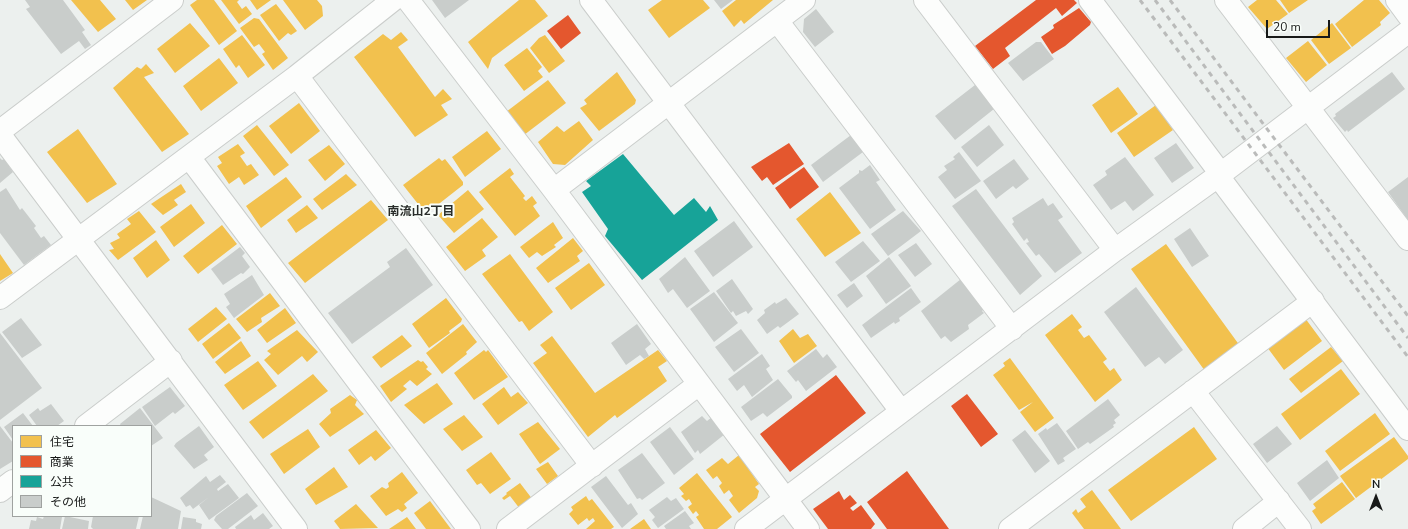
<!DOCTYPE html>
<meta charset="utf-8">
<style>
body{margin:0}
#map{position:relative;width:1408px;height:529px;overflow:hidden;background:#ecf0ee;font-family:"Nunito Sans","Noto Sans JP",sans-serif}
canvas{display:block}
.legend{position:absolute;left:12px;top:425px;width:140px;height:92px;box-sizing:border-box;background:#f9fefa;border:1px solid #9fa2a0;margin:0;padding:5px 7px;list-style:none;font-size:12px;color:#171918}
.legend li{display:flex;align-items:center;gap:8px;height:20px}
.legend b{width:20px;border:1px solid #9fa2a0}
.north{position:absolute;left:1356px;top:477px;width:40px;height:40px;-webkit-text-stroke:3px #f9fefa;paint-order:stroke;rotate:0deg;font-size:11px;font-weight:700;line-height:16px;text-align:center;color:#171918}
.north::after{content:'';display:block;margin:auto;width:14px;height:18px;background:#171918;clip-path:polygon(50% 0,100% 100%,50% 72%,0 100%)}
.scale{position:absolute;left:1266px;top:20px;width:64px;height:18px;box-sizing:border-box;border:2px solid #171918;border-top:0;padding-left:5px;font-size:12px;line-height:14px;white-space:nowrap;color:#171918;-webkit-text-stroke:3px #f9fefa;paint-order:stroke}
</style>
<div id="map">
<canvas width="1408" height="529"></canvas>
<ul class="legend">
<li><b style="height:11px;background:#f2c14e"></b>住宅</li>
<li><b style="height:11px;background:#e4572e"></b>商業</li>
<li><b style="height:11px;background:#17a398"></b>公共</li>
<li><b style="height:11px;background:#c9cdcb"></b>その他</li>
</ul>
<div class="north">N</div>
<div class="scale">20 m</div>
</div>
<script>
const ctx = document.querySelector('canvas').getContext('2d');
ctx.lineJoin = 'round';
function fill(path, color) { ctx.fillStyle = color; ctx.fill(path, 'evenodd'); }
function strokePath(path, color, width, dash) { ctx.strokeStyle = color; ctx.lineWidth = width; ctx.lineCap = dash ? 'butt' : 'round'; ctx.setLineDash(dash || []); ctx.stroke(path); }
function drawText(font, color, halo, rows, align = 'center') {
  ctx.font = font + ' "Nunito Sans","Noto Sans JP",sans-serif'; ctx.lineWidth = 4; ctx.setLineDash([]); ctx.textBaseline = 'middle'; ctx.strokeStyle = halo; ctx.fillStyle = color; for (const [text, x, y, turn = 0] of rows) {
    ctx.save(); ctx.translate(x, y); ctx.rotate((+turn || 0) * Math.PI / 180); ctx.textAlign = isNaN(turn) ? turn : align; if (halo) ctx.strokeText(text, 0, 0); ctx.fillText(text, 0, 0); ctx.restore();
  }
}
const homes = new Path2D(`
 M71,0H100L116,19L98,32Z
 M125,0H147L133,10Z
 M197,0H214L237,31L219,45L190,5Z
 M221,0H239L237,2L242,9L246,6L252,14L239,24Z
 M250,0H271L257,10Z
 M283,0H317L322,6L323,16L305,30Z
 M519,0H535L548,16L492,58L488,69L468,42Z
 M662,0H703L710,8L669,38L648,10Z
 M736,0H773L744,24L741,20L734,27L722,11Z
 M1257,0H1276L1288,14L1267,29L1248,7Z
 M1280,0H1308L1289,13Z
 M1364,0H1379L1390,13L1380,22L1381,25L1352,47L1335,24Z
 M276,4L297,31L291,35L288,33L279,41L260,15Z
 M254,18L259,19L288,58L273,70L262,54L265,52L259,44L254,47L240,28Z
 M190,23L210,46L175,73L157,49Z
 M1332,23L1351,48L1329,64L1311,40Z
 M401,32L408,40L398,47L435,97L443,89L452,99L441,105L448,115L415,137L354,57L383,34L391,40Z
 M242,35L265,65L248,78L239,65L236,68L223,49Z
 M545,35L565,61L549,73L530,48L539,38Z
 M1308,41L1327,65L1306,82L1286,58Z
 M527,48L542,67L538,71L543,77L524,91L504,65Z
 M219,58L238,83L201,111L183,86Z
 M146,64L154,73L144,77L189,134L162,152L113,88L137,67L141,69Z
 M617,72L636,100L635,104L599,131L580,108L587,104L584,100Z
 M548,80L566,103L524,135L506,112Z
 M1118,87L1138,114L1111,133L1092,105Z
 M299,103L320,131L291,154L269,126Z
 M1156,105L1173,130L1134,157L1117,133Z
 M579,121L593,140L565,165L553,164L538,142L557,126L564,132Z
 M257,125L289,165L274,176L243,136Z
 M78,129L117,184L87,203L47,152Z
 M487,131L501,149L465,177L452,157Z
 M238,144L245,153L240,156L247,166L251,164L259,175L244,185L239,177L229,184L217,166L222,163L218,157Z
 M329,145L345,164L325,181L308,160Z
 M439,158L442,161L445,159L463,182V185L426,214L403,185Z
 M510,168L514,174L510,177L525,196L523,198L526,201L532,196L537,203L533,206L540,216L515,236L479,192Z
 M346,174L357,185L322,210L313,199Z
 M286,177L302,197L261,228L246,206Z
 M181,184L186,192L174,200L178,205L163,215L151,204Z
 M468,190L484,209L454,233L438,215Z
 M830,192L861,233L825,257L796,219Z
 M371,200L388,220L305,283L288,263Z
 M191,204L205,223L174,247L160,227Z
 M307,205L318,218L296,233L287,220Z
 M139,211L156,232L118,260L109,250L114,249L110,243L120,238L117,234L131,224L127,219Z
 M482,218L498,237L482,250L486,256L465,271L446,247Z
 M553,222L563,238L554,245L556,247L542,256L537,252L529,258L520,247Z
 M222,225L237,244L198,274L183,256Z
 M573,238L583,251L577,256L580,261L548,283L536,268Z
 M156,240L170,260L147,278L133,258Z
 M1166,244L1240,346L1205,371L1131,269Z
 M0,254L13,273L0,281Z
 M510,254L553,312L529,331L522,321L519,322L482,274Z
 M589,263L605,285L571,310L555,288Z
 M270,293L280,306L261,318L262,322L247,332L236,319Z
 M446,298L462,319L461,322L449,331L450,333L429,348L412,324Z
 M216,307L227,319L198,342L188,329Z
 M285,308L296,323L267,343L257,330Z
 M1072,314L1082,327L1078,330L1084,338L1089,335L1107,359L1103,362L1110,371L1114,368L1122,380L1095,402L1045,335Z
 M1305,318L1322,341L1284,370L1267,347Z
 M229,323L241,338L213,359L202,344Z
 M463,324L477,342L466,352L467,354L442,374L426,353Z
 M793,329L800,338L808,334L817,346L794,363L779,341Z
 M297,330L318,352L307,362L302,356L278,375L264,360L271,354L267,351Z
 M402,335L412,346L381,368L372,357Z
 M552,336L595,393L658,350L667,361L658,367L667,381L617,418L615,415L588,437L533,363L547,353L540,345Z
 M241,341L251,356L225,374L215,362Z
 M1331,347L1343,361L1301,393L1289,379Z
 M484,350L486,352L488,350L508,377L474,400L454,373Z
 M1010,358L1054,418L1035,432L1020,412L1033,402L1019,410L993,375L1005,366L1003,363Z
 M418,360L421,362L423,361L428,367L426,369L432,374L417,386L410,380L403,386L407,389L391,402L380,386Z
 M258,361L277,386L243,410L224,385Z
 M1341,369L1360,394L1300,440L1281,414Z
 M313,374L328,391L263,439L249,422Z
 M437,383L453,404L424,424L404,405Z
 M504,387L511,397L518,392L528,403L498,425L482,404Z
 M350,395L357,400L355,405L364,414L330,437L319,424L331,413L330,409Z
 M1375,413L1390,434L1340,471L1325,451Z
 M464,415L483,437L462,451L443,429Z
 M538,422L560,449L540,464L519,434Z
 M1194,427L1217,459L1131,521L1108,490Z
 M308,429L320,447L284,474L270,454Z
 M376,430L391,448L375,461L371,456L359,465L348,450Z
 M1394,437L1408,456V459L1356,498L1340,476Z
 M491,452L511,479L490,494L481,483L477,485L466,470Z
 M739,455L759,484L755,487L759,491L757,498L739,513L729,500L733,496L729,490L724,494L719,486L722,483L717,476L713,479L706,470L722,458L728,464Z
 M548,462L558,476L547,484L536,469Z
 M334,467L348,487L316,505L305,489Z
 M402,472L418,493L404,504L407,508L402,512L398,509L386,516L370,496L382,487L386,489L389,487L388,483Z
 M697,473L732,517L717,529H704L696,517L699,515L696,511L693,514L688,507L692,504L689,499L686,501L681,496L684,494L679,488Z
 M1342,482L1355,499L1321,524L1312,511L1316,508L1313,504Z
 M520,483L533,500L520,509L510,496L504,500L502,498L507,494L506,493Z
 M1092,490L1121,529H1084L1072,513L1076,509L1078,513L1086,507L1080,499Z
 M586,496L589,501L592,499L614,527L611,529H586L595,521L593,518L589,521L587,518L578,525L569,514L573,510L571,507Z
 M430,501L451,529H426L414,513Z
 M356,504L378,528L340,529L334,521Z
 M407,517L416,529H389Z
 M644,519L651,529H630Z`);
const shops = new Path2D(`
 M1036,0H1074L1077,3L1062,16L1056,8L1005,48L1010,56L993,69L975,46Z
 M1079,8L1091,22L1090,25L1065,46L1052,54L1041,37L1054,28L1053,25Z
 M568,15L581,33L561,49L547,31Z
 M789,143L804,164L773,185L767,177L762,181L751,167Z
 M804,167L819,187L790,209L775,188Z
 M836,375L866,413L790,472L760,434Z
 M967,394L998,434L981,447L951,406Z
 M907,471L949,529H887L867,502Z
 M839,491L844,500L850,495L857,503L850,508L853,511L861,505L875,524L871,529H828L813,509Z`);
const public = new Path2D(`
 M623,154L674,215L694,198L706,212L710,206L718,220L642,280L605,236L608,229L582,192L591,186L586,181Z`);
const building = new Path2D(`
 M25,0H63L85,30L82,32L91,45L85,49L79,41L61,54L26,9L30,7Z
 M432,0H469L445,18Z
 M714,0H733L721,9Z
 M816,9L834,32L815,47L803,32L804,19Z
 M1036,42H1041L1054,59L1023,81L1008,63Z
 M1392,72L1405,89L1348,132L1347,130L1345,132L1333,118L1336,116L1335,114Z
 M975,85L994,109L955,140L935,116Z
 M989,125L1004,145L977,167L961,147Z
 M851,135L863,152L823,182L811,165Z
 M1176,143L1194,168L1172,183L1154,158Z
 M959,152L981,181L955,199L938,177L947,170L944,166L955,159L953,157Z
 M1125,157L1154,195L1133,211L1125,201L1111,210L1093,185L1107,175L1105,171Z
 M0,158L2,160L4,159L13,172L0,183Z
 M1014,159L1029,179L1016,189L1013,186L996,199L983,181Z
 M870,165L880,180L876,182L896,210L870,229L839,188L859,173V170L862,171Z
 M1408,177V220L1388,192Z
 M6,188L20,210L22,208L36,226L34,228L41,238L44,236L51,245L24,265L0,233V192Z
 M976,189L1042,276L1020,295L952,206Z
 M1043,198L1048,206L1053,203L1063,217L1058,220L1082,253L1055,273L1039,254L1036,256L1026,243L1029,242L1027,238L1024,241L1012,224L1014,222L1012,218Z
 M903,211L921,231L888,256L871,234Z
 M734,221L753,247L713,277L694,251Z
 M1190,228L1209,256L1192,267L1174,239Z
 M863,241L880,261L851,282L835,262Z
 M916,243L932,264L915,277L898,255Z
 M240,247L245,253L242,256L250,267L243,274L241,273L223,285L211,269Z
 M406,248L433,285L352,344L328,313L390,267L387,262Z
 M685,257L710,291L687,308L673,289L668,293L659,279Z
 M889,257L911,286L886,304L866,276Z
 M252,275L264,295L234,318L226,307L230,304L224,294Z
 M732,279L753,309L748,314L746,311L736,316L733,311L731,313L716,291Z
 M961,279L984,309L982,311L984,313L968,325L969,329L951,342L945,336L941,339L921,311Z
 M854,283L863,296L847,308L837,295Z
 M1136,287L1183,350L1165,364L1159,357L1145,367L1104,312Z
 M911,288L921,302L899,318L900,321L895,324L894,322L871,338L862,325Z
 M714,292L738,323L714,342L690,309Z
 M786,298L799,314L780,328L778,326L767,334L757,320L765,313L764,310L775,302L776,304Z
 M21,318L42,345L22,358L2,332Z
 M637,324L651,344L645,349L649,356L644,359L640,355L626,365L611,343Z
 M741,329L759,353L734,372L715,347Z
 M0,333L42,388L0,420Z
 M816,349L823,358L827,354L837,367L806,391L798,380L796,382L787,371Z
 M762,354L770,366L766,369L773,380L752,397L744,385L737,391L728,379Z
 M778,379L792,396V398L767,417L763,413L751,421L741,407Z
 M170,387L185,406L175,414L173,412L155,426L142,407Z
 M1108,399L1120,415L1114,420L1116,423L1113,425L1114,427L1090,444L1088,442L1078,449L1066,431Z
 M51,404L64,421L57,426H37L29,415L38,408L40,411Z
 M140,408L163,438L151,446V426H121L120,424Z
 M23,413L33,426H13V440L4,427Z
 M702,416L707,421L712,417L725,434L700,454L698,450L695,453L681,432Z
 M1057,423L1076,449L1063,458L1065,461L1058,465L1038,434L1046,428L1047,430Z
 M0,426L13,443V461L0,469Z
 M199,426L214,447L204,455L208,460L194,469L174,446L176,443Z
 M1277,426L1292,444L1267,463L1253,444Z
 M670,427L694,459L674,475L650,442Z
 M1025,430L1050,461L1035,473L1012,440Z
 M642,453L665,483L642,500L640,498L637,499L618,470Z
 M1327,460L1339,478L1310,501L1297,483Z
 M220,475L226,482L217,489L218,491L228,484L239,498L209,520L199,505L209,497L193,509L190,505L186,507L180,498L206,476L210,482Z
 M606,476L628,505L631,503L638,514L622,528L591,487Z
 M247,493L258,506L228,529H222L214,520L216,516Z
 M151,497L181,511L178,529H140L143,516H151Z
 M667,497L671,501L676,498L684,509L658,528L652,520L655,517L649,510Z
 M685,511L694,523L689,526L691,529H666L664,526Z
 M263,513L273,526L269,529H236L235,527L251,515L254,520Z
 M44,516L62,517L60,529H29L31,520L36,521L37,517L43,519Z
 M65,516L89,521L88,529H62Z
 M93,516H139L136,529H93L91,527Z
 M183,517L196,519V522L202,524L201,529H181Z`);
const minor = new Path2D(`
 M408,0L554,190L808,529
 M591,0L901,411
 M925,0L1115,250
 M1090,0L1221,174
 M1226,0L1408,239
 M1397,0L1408,15
 M778,22L1012,329
 M297,76L592,466
 M0,131L172,0
 M0,135L296,529
 M189,157L469,529
 M1218,176L1408,429
 M554,190L804,0
 M0,298L297,76L393,0
 M1193,391L1300,529
 M86,426L171,361
 M0,491L13,481
 M508,529L699,384
 M746,529L1115,250L1218,176L1408,32
 M1010,529L1313,301
 M1244,529L1279,501`);
const rail = new Path2D(`
 M1140,0L1408,357
 M1155,0L1408,338
 M1170,0L1408,316`);
const neighbourhoodNames = [
 ["南流山2丁目",421,212]
];
fill(homes, '#f2c14e');
fill(shops, '#e4572e');
fill(public, '#17a398');
fill(building, '#c9cdcb');
strokePath(minor, '#cacdcb', 24);
strokePath(minor, '#fcfdfc', 22);
strokePath(rail, '#babbba', 3, [5, 5]);
drawText('bold 12px', '#292d2a', '#f9fefa', neighbourhoodNames);
</script>
